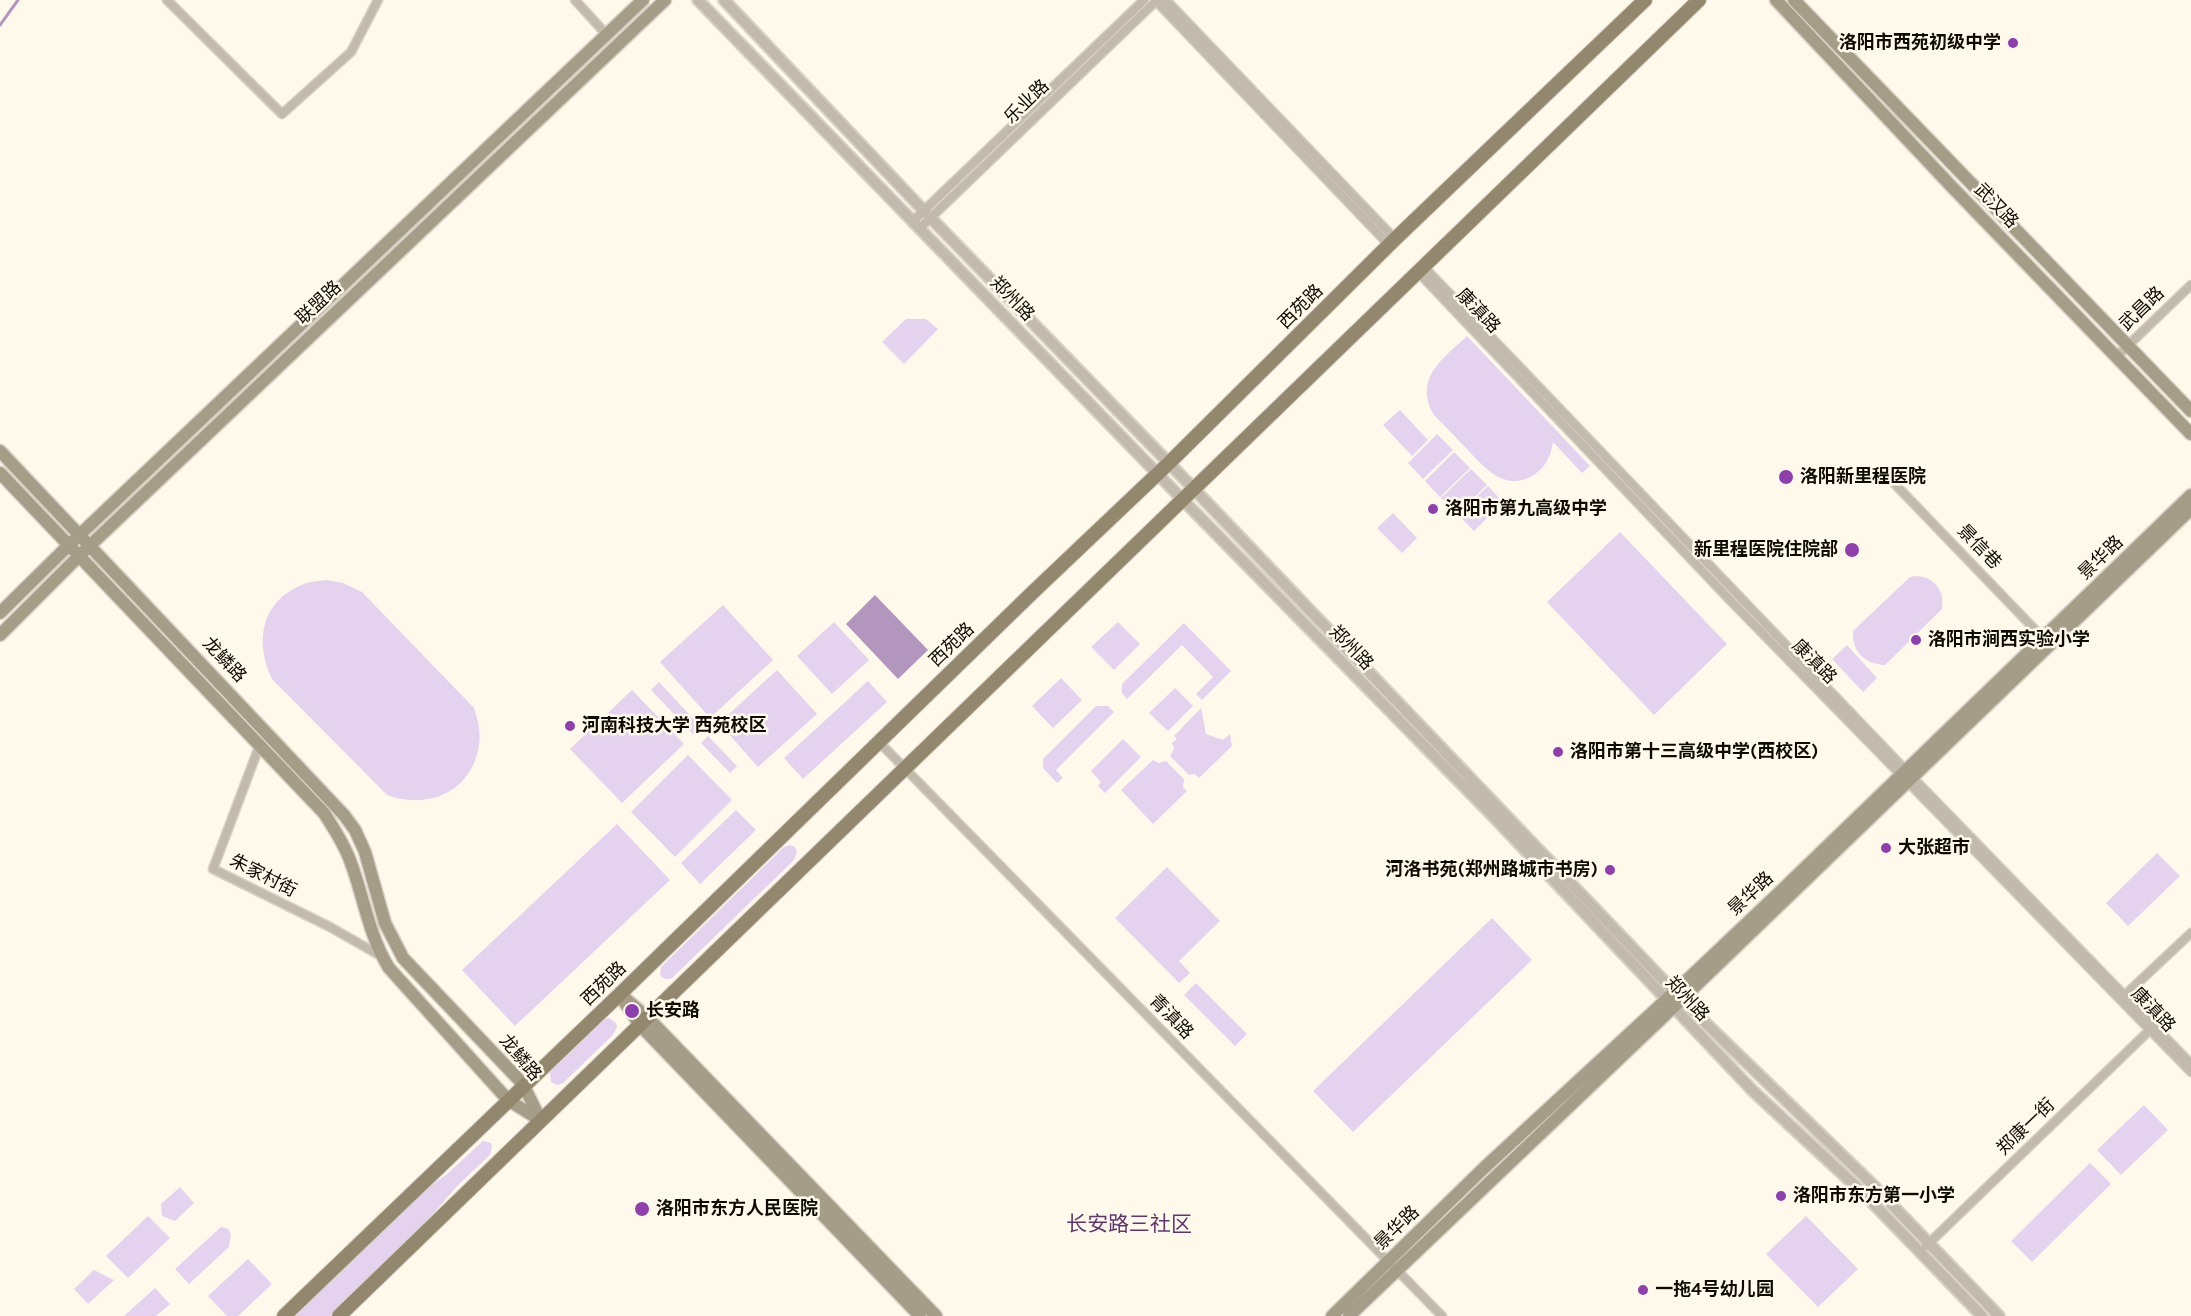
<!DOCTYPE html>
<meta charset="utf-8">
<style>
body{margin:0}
canvas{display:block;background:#fff9ec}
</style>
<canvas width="2191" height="1316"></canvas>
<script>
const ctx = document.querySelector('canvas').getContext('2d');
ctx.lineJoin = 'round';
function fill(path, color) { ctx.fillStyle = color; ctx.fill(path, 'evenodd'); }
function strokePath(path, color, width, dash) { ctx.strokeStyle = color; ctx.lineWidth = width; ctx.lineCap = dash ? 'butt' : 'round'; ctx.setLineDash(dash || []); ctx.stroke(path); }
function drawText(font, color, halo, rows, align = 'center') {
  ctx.font = font + ' Karla,"Noto Sans SC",sans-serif'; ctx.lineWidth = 5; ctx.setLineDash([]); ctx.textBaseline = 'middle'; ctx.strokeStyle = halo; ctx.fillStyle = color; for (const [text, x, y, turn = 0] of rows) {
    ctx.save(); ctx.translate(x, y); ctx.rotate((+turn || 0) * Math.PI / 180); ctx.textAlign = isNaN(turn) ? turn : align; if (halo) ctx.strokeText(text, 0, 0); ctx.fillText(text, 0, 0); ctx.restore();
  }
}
const green = new Path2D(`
 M906,319H926L938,329L904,364L882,342Z
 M1467,336L1590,466L1582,473L1553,442C1551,456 1545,469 1532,476C1504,492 1484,467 1466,448C1455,437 1445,426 1434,415C1413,378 1443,359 1467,336Z
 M1400,410L1428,440L1412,456L1383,425Z
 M1437,434L1453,450L1423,479L1408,463Z
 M1454,452L1470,468L1440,497L1425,481Z
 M1471,469L1487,485L1457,514L1441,498Z
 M1488,486L1503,502L1474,531L1458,515Z
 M1393,513L1417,538L1402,553L1377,528Z
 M1620,532L1727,644L1654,715L1547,602Z
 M1916,576C1935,577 1945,591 1942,609L1885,665C1865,664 1852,652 1853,631L1910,577Z
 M327,580L343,583L362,592L474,708C478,720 481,732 479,745C472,792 428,810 387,795L272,679C254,642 261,600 304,584C311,581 320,581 327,580Z
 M723,605L773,660L710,718L660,662Z
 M834,622L869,660L832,694L797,656Z
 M1118,622L1140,644L1114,670L1091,647Z
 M1184,623L1231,671L1202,700L1196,694L1213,677L1182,645L1127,699L1122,693V684Z
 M1847,645L1877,678L1863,692L1832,659Z
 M777,670L817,714L758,767L719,723Z
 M1061,678L1082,700L1053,728L1032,706Z
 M868,681L887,702L803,779L784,758Z
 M659,682L701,727L693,734L651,690Z
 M1175,688L1193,706L1168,731L1149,713Z
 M632,690L684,744L622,803L570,749Z
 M1096,706H1108L1114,712L1056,770L1063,778L1057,783L1043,768V759Z
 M1201,708L1206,734L1223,740L1230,734L1232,746L1199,778L1195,774L1189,775L1170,756L1174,749L1172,743L1177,739L1174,736Z
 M708,736L737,766L730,773L701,743Z
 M1123,739L1141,757L1105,793L1098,786L1101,782L1091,771Z
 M688,755L732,800L675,857L631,812Z
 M1153,760L1159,763L1166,761L1184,779L1183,787L1187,791L1153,824L1121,790Z
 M736,810L756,830L700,884L681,863Z
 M617,824L670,880L515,1026L462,970Z
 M790,845L795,847L797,852L794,860L672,978C666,980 664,979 660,975L661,967L784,847Z
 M2157,853L2180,876L2128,926L2106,903Z
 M1167,867L1220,921L1179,961L1190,973L1179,983L1115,918Z
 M1492,918L1532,960L1353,1132L1313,1091Z
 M1196,983L1247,1034L1235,1046L1184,995Z
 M609,1018L616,1023L617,1027L613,1035L563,1083L557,1085L551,1082L550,1072L605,1019Z
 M2144,1105L2168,1130L2121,1175L2097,1150Z
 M483,1141L491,1143L492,1147L490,1155L459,1184L424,1224L330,1316H293L426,1189L447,1174Z
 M2090,1163L2111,1184L2032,1262L2011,1241Z
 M180,1187L194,1203L175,1221L162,1216L161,1204Z
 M148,1216L170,1238L128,1278L106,1256Z
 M1806,1216L1858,1269L1818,1307L1766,1254Z
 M221,1227L228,1229L231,1234L229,1247L189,1284L175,1269Z
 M248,1259L272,1284L238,1316H227L208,1296Z
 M94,1270L114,1280L88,1304L74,1289Z
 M155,1288L170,1304L156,1316H124Z`);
const water = new Path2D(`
 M875,595L928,650L898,679L846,624Z`);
const stream = new Path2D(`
 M0,25L18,0`);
const minor = new Path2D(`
 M167,0L282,114L351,52L378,0
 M575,0L606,34
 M1155,0L1389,245
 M1166,0L1395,239
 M913,221L1144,0
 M920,228L1157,0
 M1423,266L1919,784L2191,1064
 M1417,271L1728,598L2191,1072
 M2116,357L2191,285
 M1890,479L2043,638
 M878,741L1442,1316
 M259,747L213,869L330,927L381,956
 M2125,995L2191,933
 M1926,1246L2154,1026`);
const tertiary = new Path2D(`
 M698,0L1182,499L1491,814L1753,1091L1862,1192L1982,1316
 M724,0L924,211L1193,488L1688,1006L1871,1183L1999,1316`);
const secondary = new Path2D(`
 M1776,0L1953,188L2191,434
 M1794,0L2191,411
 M0,451L344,815L355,830L365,852L385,923L403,958L523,1084L541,1121
 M0,473L324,813C334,829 345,845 351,863C364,898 369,936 389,968L508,1100L540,1120
 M0,613L70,544L643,0
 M0,635L80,555L665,0
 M620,994L648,1018L936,1316
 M625,1003L640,1025L920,1316
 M1332,1316L1484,1168L1666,1000L1784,888L2191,495
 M1349,1316L1682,999L2191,509`);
const primary = new Path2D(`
 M284,1316L620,994L1032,593L1169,463L1395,239L1645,0
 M339,1316L1699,0`);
const markers = [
 [2013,43,6,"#8f3ead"],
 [1786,477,8,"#8f3ead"],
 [1433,509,6,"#8f3ead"],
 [1852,550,8,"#8f3ead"],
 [1916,640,6,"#8f3ead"],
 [570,726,6,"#8f3ead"],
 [1558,752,6,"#8f3ead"],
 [1886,848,6,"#8f3ead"],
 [1610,870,6,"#8f3ead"],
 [632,1011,8,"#8f3ead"],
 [1781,1196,6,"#8f3ead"],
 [642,1209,8,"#8f3ead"],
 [1643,1290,6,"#8f3ead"]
];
const poiNames = [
 ["洛阳市西苑初级中学",2001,43,"right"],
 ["洛阳新里程医院",1800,477],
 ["洛阳市第九高级中学",1445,509],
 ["新里程医院住院部",1838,550,"right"],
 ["洛阳市涧西实验小学",1928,640],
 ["河南科技大学 西苑校区",582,726],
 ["洛阳市第十三高级中学(西校区)",1570,752],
 ["大张超市",1898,848],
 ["河洛书苑(郑州路城市书房)",1598,870,"right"],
 ["长安路",646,1011],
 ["洛阳市东方第一小学",1793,1196],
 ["洛阳市东方人民医院",656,1209],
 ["一拖4号幼儿园",1655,1290]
];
const streetNames = [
 ["乐业路",1027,102,-44],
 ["武汉路",1996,206,46],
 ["郑州路",1012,299,46],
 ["联盟路",319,303,-43],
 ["西苑路",1301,307,-45],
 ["武昌路",2142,309,-44],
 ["康滇路",1478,311,46],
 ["景信巷",1979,547,46],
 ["景华路",2101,558,-44],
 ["西苑路",952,645,-44],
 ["郑州路",1351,648,46],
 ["龙鳞路",224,660,47],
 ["康滇路",1814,662,45],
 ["朱家村街",263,876,27],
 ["景华路",1751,894,-43],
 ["西苑路",604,984,-44],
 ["郑州路",1687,999,47],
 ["康滇路",2153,1010,46],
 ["青滇路",1171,1017,46],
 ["龙鳞路",520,1058,50],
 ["郑康一街",2026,1127,-44],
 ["景华路",1397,1228,-44]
];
const quarterNames = [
 ["长安路三社区",1129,1225]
];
fill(green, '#e5d2ee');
fill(water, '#b296be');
strokePath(stream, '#b296be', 3);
strokePath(minor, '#d9d3c7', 11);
strokePath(tertiary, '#d9d3c7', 14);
strokePath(secondary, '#d9d3c7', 15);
strokePath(primary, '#d9d3c7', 16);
strokePath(minor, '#c2bbad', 8);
strokePath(tertiary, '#c2bbad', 10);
strokePath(secondary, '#a69d88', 12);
strokePath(primary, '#93876e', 14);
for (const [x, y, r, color] of markers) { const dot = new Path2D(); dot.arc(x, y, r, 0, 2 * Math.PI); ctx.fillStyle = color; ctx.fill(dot); strokePath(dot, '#fff9ec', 2); }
drawText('bold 18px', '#100b02', '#fff9ec', poiNames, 'left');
drawText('18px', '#100b02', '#fff9ec', streetNames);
drawText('21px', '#5e366d', '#fff9ec', quarterNames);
</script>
